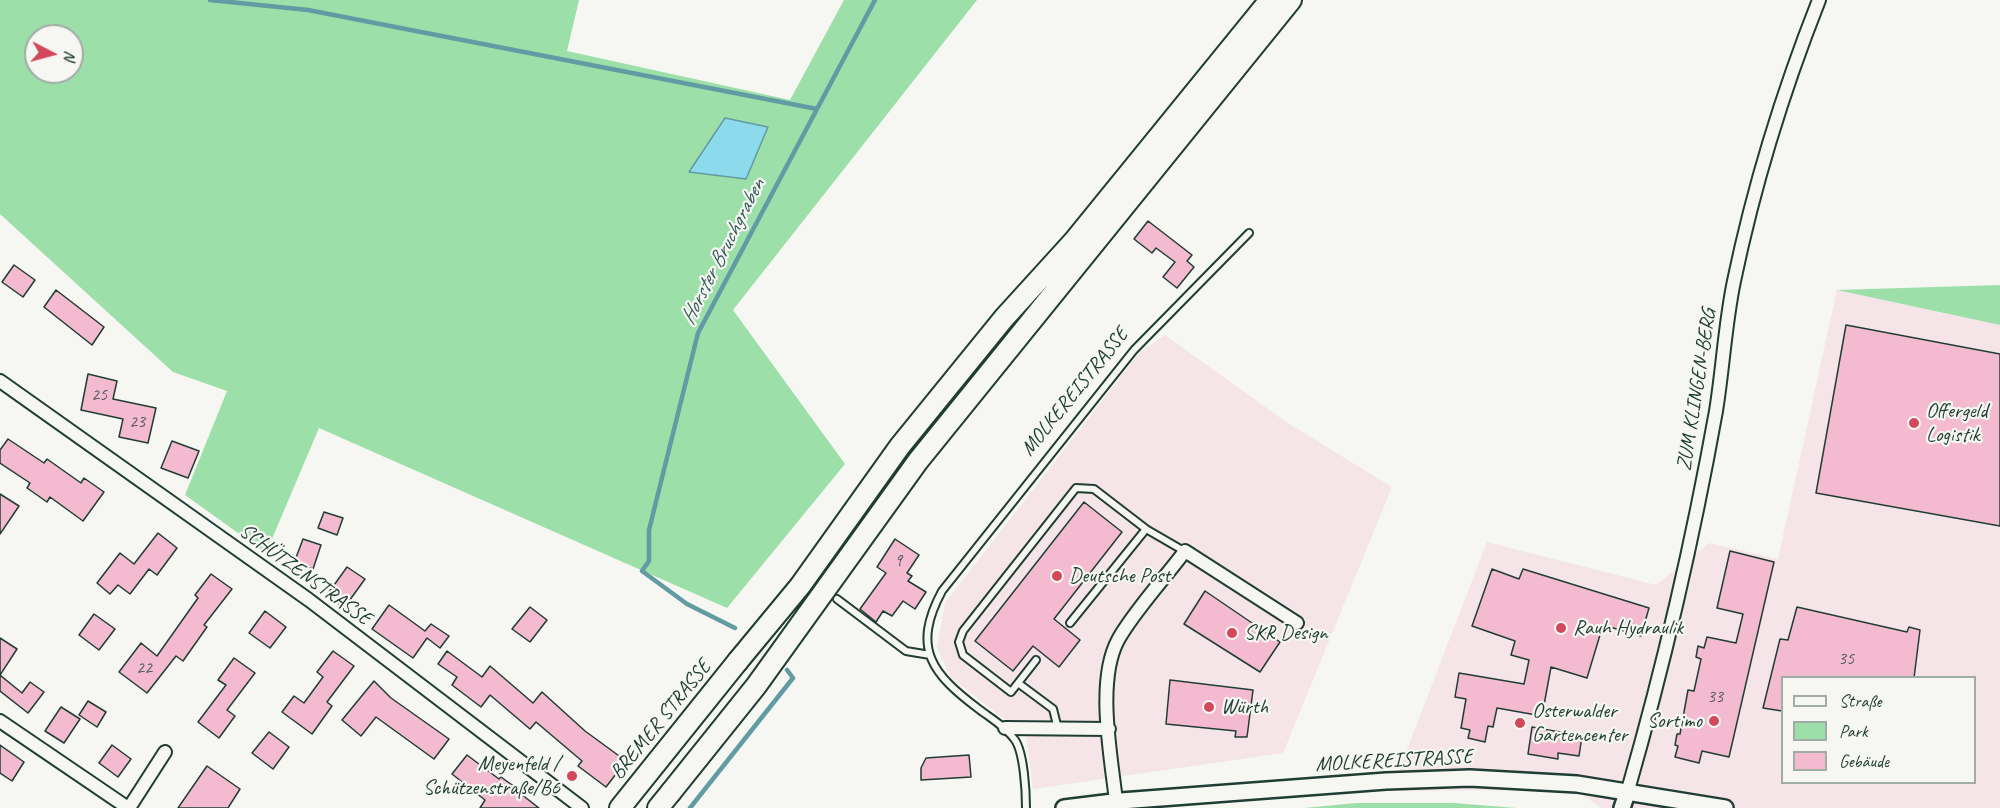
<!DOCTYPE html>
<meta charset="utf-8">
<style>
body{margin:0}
#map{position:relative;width:2000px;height:808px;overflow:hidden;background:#f6f6f2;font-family:Caveat,sans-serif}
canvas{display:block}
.legend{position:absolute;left:1781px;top:676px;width:195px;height:108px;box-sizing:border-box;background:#f6f6f2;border:2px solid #a0aca6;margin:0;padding:8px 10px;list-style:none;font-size:18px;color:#1f3d34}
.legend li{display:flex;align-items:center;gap:12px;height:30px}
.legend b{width:30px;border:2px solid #a0aca6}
.north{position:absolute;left:24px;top:24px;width:60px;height:60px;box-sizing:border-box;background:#f6f6f2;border:2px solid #a0aca6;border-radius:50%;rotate:96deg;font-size:16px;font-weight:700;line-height:24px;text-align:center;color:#1f3d34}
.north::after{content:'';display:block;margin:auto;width:21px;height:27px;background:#d1495b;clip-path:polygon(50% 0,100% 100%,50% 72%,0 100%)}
</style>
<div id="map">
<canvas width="2000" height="808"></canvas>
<ul class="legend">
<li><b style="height:8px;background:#f6f6f2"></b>Straße</li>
<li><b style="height:16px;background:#9ddfa9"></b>Park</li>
<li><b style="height:16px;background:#f4bbd0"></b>Gebäude</li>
</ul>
<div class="north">N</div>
</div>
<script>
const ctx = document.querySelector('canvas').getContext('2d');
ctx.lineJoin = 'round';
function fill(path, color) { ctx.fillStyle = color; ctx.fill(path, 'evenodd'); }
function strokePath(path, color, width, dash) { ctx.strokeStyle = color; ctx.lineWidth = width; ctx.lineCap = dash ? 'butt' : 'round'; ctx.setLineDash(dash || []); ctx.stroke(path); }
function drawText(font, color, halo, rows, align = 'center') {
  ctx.font = font + ' Caveat,sans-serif'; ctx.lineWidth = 4.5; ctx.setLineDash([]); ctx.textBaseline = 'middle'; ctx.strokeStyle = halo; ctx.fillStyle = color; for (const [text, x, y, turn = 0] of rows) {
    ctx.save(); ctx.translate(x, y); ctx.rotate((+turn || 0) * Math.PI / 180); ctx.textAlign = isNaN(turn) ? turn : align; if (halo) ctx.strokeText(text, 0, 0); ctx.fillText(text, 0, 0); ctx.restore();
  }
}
const built = new Path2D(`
 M1837,290L2000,325V808H1601L1580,793L1527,790L1391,791L1487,542L1656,585L1709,543L1778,559ZM1782,678H1974V782H1782Z
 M1165,335L1286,422L1392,487L1283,753L1033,789L1026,736L951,678L937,648L945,603L1140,352Z`);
const green = new Path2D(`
 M0,0H579L567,51L790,100L844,0H977L733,310L845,464L727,608L319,428L266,553L185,495L227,391L173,372L0,214ZM36,36H72V72H36Z
 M2000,285V325L1837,290Z
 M1356,803H1453L1517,808H1304Z`);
const water = new Path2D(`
 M725,118L768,127L746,179L689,172Z`);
const stream = new Path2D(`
 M210,0L308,10L817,109
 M735,628L687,604L642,571L649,561V530L698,333L875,0
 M690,808L793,678L787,670`);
const building = new Path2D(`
 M1148,221L1192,255L1187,261L1194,267L1177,288L1163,277L1175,262L1156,248L1152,253L1134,239Z
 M14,265L35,280L23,297L2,282Z
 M56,290L104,327L92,345L44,307Z
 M1846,325L2000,354V526L1816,493Z
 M88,374L117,381L113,399L156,408L148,443L119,437L123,419L81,410Z
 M8,439L44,463L47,459L81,483L84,478L104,492L83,521L50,497L47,502L27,488L30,483L0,463V450Z
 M172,441L199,451L188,478L161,468Z
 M0,494L19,506L0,534Z
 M1084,502L1122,532L1054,619L1080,640L1059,667L1033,646L1013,671L975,641Z
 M324,512L343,518L337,535L318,528Z
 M158,533L177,548L157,575L149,569L130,594L118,585L110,594L97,583L120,553L134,564Z
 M303,539L321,545L313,569L294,563Z
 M895,539L919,555L907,573L912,576L908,581L926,592L915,609L903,601L892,616L883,611L876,622L860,609L886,573L877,567Z
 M1730,551L1774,562L1729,757L1702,751L1699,763L1675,757L1678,746L1675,745L1677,734H1680L1688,690L1694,691L1701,659L1696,657L1698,646L1704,648L1707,637L1736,643L1743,614L1717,608Z
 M347,567L365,579L344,608L327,595Z
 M1492,569L1519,579L1523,569L1649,608L1641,636L1603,625L1587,678L1551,667L1542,716L1497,708L1493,727L1488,726L1485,742L1468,738L1470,730L1461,728L1466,699L1455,697L1459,673L1524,684L1529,660L1511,655L1515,641L1472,626Z
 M211,574L232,589L204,625L207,627L183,661L176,656L147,693L119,672L141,643L157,656L198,598L195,595Z
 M1205,591L1280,642L1260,672L1184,624Z
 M389,605L425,631L431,624L449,636L440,648L427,638L413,658L372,629Z
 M530,607L547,620L530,642L512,629Z
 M1797,607L1907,632L1909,627L1920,630L1914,678H1782V711L1763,708L1780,639L1788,640Z
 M265,611L286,627L270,648L249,633Z
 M94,614L115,629L99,650L79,635Z
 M0,638L17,649L0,675Z
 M333,651L354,666L327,702L332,706L312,734L282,712L294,696L304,703L323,677L317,672Z
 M447,651L482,677L490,666L533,703L542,692L585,731L626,761L606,787L578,766L582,761L536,722L530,729L490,695L481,707L452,685L457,677L438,664Z
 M234,658L255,673L227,710L235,716L219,738L198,722L226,685L218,680Z
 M0,675L22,693L30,682L44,692L28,713L0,691Z
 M1170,680L1253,690L1247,737H1235L1236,731L1166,724Z
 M374,681L391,698L449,739L434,759L376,717L361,736L342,720Z
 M88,701L106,712L97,727L79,715Z
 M61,707L80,719L64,743L45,731Z
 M1532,727L1582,736L1579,756L1558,753V759L1528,754Z
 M269,732L289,747L273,769L252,753Z
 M0,745L24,762L12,781L0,773Z
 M112,745L131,759L118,777L99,763Z
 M467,755L499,779L501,777L522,792L521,794L539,808H480L485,800L452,774Z
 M969,755L971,777L921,780V768L926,758Z
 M207,766L240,789L228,808H178Z`);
const service = new Path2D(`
 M837,599L906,651L930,655
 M1070,623L1146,529
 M1036,660L1011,692L963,655L959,642L963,631L1076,488L1094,489L1146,529L1184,551
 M1018,683L1053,709L1058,729
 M1026,808C1026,792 1024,753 1015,740C1006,727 992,719 980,710C932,674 911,649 942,591L1134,350L1249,233`);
const minor = new Path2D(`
 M0,381L309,600L582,808
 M0,721L128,808
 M1005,728L1109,729
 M1628,790C1664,665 1693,539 1716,411C1723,368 1725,324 1734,281C1754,185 1783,91 1819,0
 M1116,801C1111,756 1096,681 1118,640C1134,611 1165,578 1185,551L1297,623
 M129,808L165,752`);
const tertiary = new Path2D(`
 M1064,808L1121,801L1386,781L1470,778L1577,784L1725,808
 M1622,808L1628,790`);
const primary = new Path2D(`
 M620,808L738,661
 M658,808L671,792`);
const trunk = new Path2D(`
 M738,661L800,586L900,446L1004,318L1074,241L1270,0
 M671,792L756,686L918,461L1291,0`);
const markers = [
 [1914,423,6,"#d1495b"],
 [1057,576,6,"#d1495b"],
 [1561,628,6,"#d1495b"],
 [1232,633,6,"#d1495b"],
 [1209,707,6,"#d1495b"],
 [1714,721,6,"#d1495b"],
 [1520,723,6,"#d1495b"],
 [572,776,6,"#d1495b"]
];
const numberNames = [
 ["25",99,395],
 ["23",137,422],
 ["9",898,561],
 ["35",1846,659],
 ["22",144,668],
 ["33",1715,697]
];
const streetNames = [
 ["ZUM KLINGEN-BERG",1697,390,-81],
 ["MOLKEREISTRASSE",1075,392,-51],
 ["SCHÜTZENSTRASSE",305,575,36],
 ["BREMER STRASSE",661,720,-51],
 ["MOLKEREISTRASSE",1394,761,-3]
];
const poiNames = [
 ["Offergeld",1926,411],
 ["Logistik",1926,435],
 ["Deutsche Post",1069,576],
 ["Rauh Hydraulik",1573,628],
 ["SKR Design",1244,633],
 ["Würth",1221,707],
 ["Osterwalder",1532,711],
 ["Gartencenter",1532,735],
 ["Sortimo",1702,721,"right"],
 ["Meyenfeld /",560,764,"right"],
 ["Schützenstraße/B6",560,788,"right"]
];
const waterNames = [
 ["Horster Bruchgraben",723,252,-63]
];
fill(built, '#f5e4e8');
fill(green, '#9ddfa9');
fill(water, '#8ddaed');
strokePath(water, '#619ba3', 1.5);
strokePath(stream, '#619ba3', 4.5);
fill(building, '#f4bbd0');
strokePath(building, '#1f3d34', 1.5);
strokePath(service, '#1f3d34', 10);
strokePath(minor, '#1f3d34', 16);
strokePath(tertiary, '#1f3d34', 20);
strokePath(primary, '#1f3d34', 24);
strokePath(trunk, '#1f3d34', 24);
strokePath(service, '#f6f6f2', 6);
strokePath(minor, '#f6f6f2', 12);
strokePath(tertiary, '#f6f6f2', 15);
strokePath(primary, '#f6f6f2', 20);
strokePath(trunk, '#f6f6f2', 20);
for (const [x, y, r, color] of markers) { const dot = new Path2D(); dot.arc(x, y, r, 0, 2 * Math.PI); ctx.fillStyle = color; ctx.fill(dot); strokePath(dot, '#f6f6f2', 2); }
drawText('18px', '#545c5b', null, numberNames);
drawText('21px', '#1f3d34', '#f6f6f2', streetNames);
drawText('21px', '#1f3d34', '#f6f6f2', poiNames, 'left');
drawText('italic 22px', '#355c59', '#f6f6f2', waterNames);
</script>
